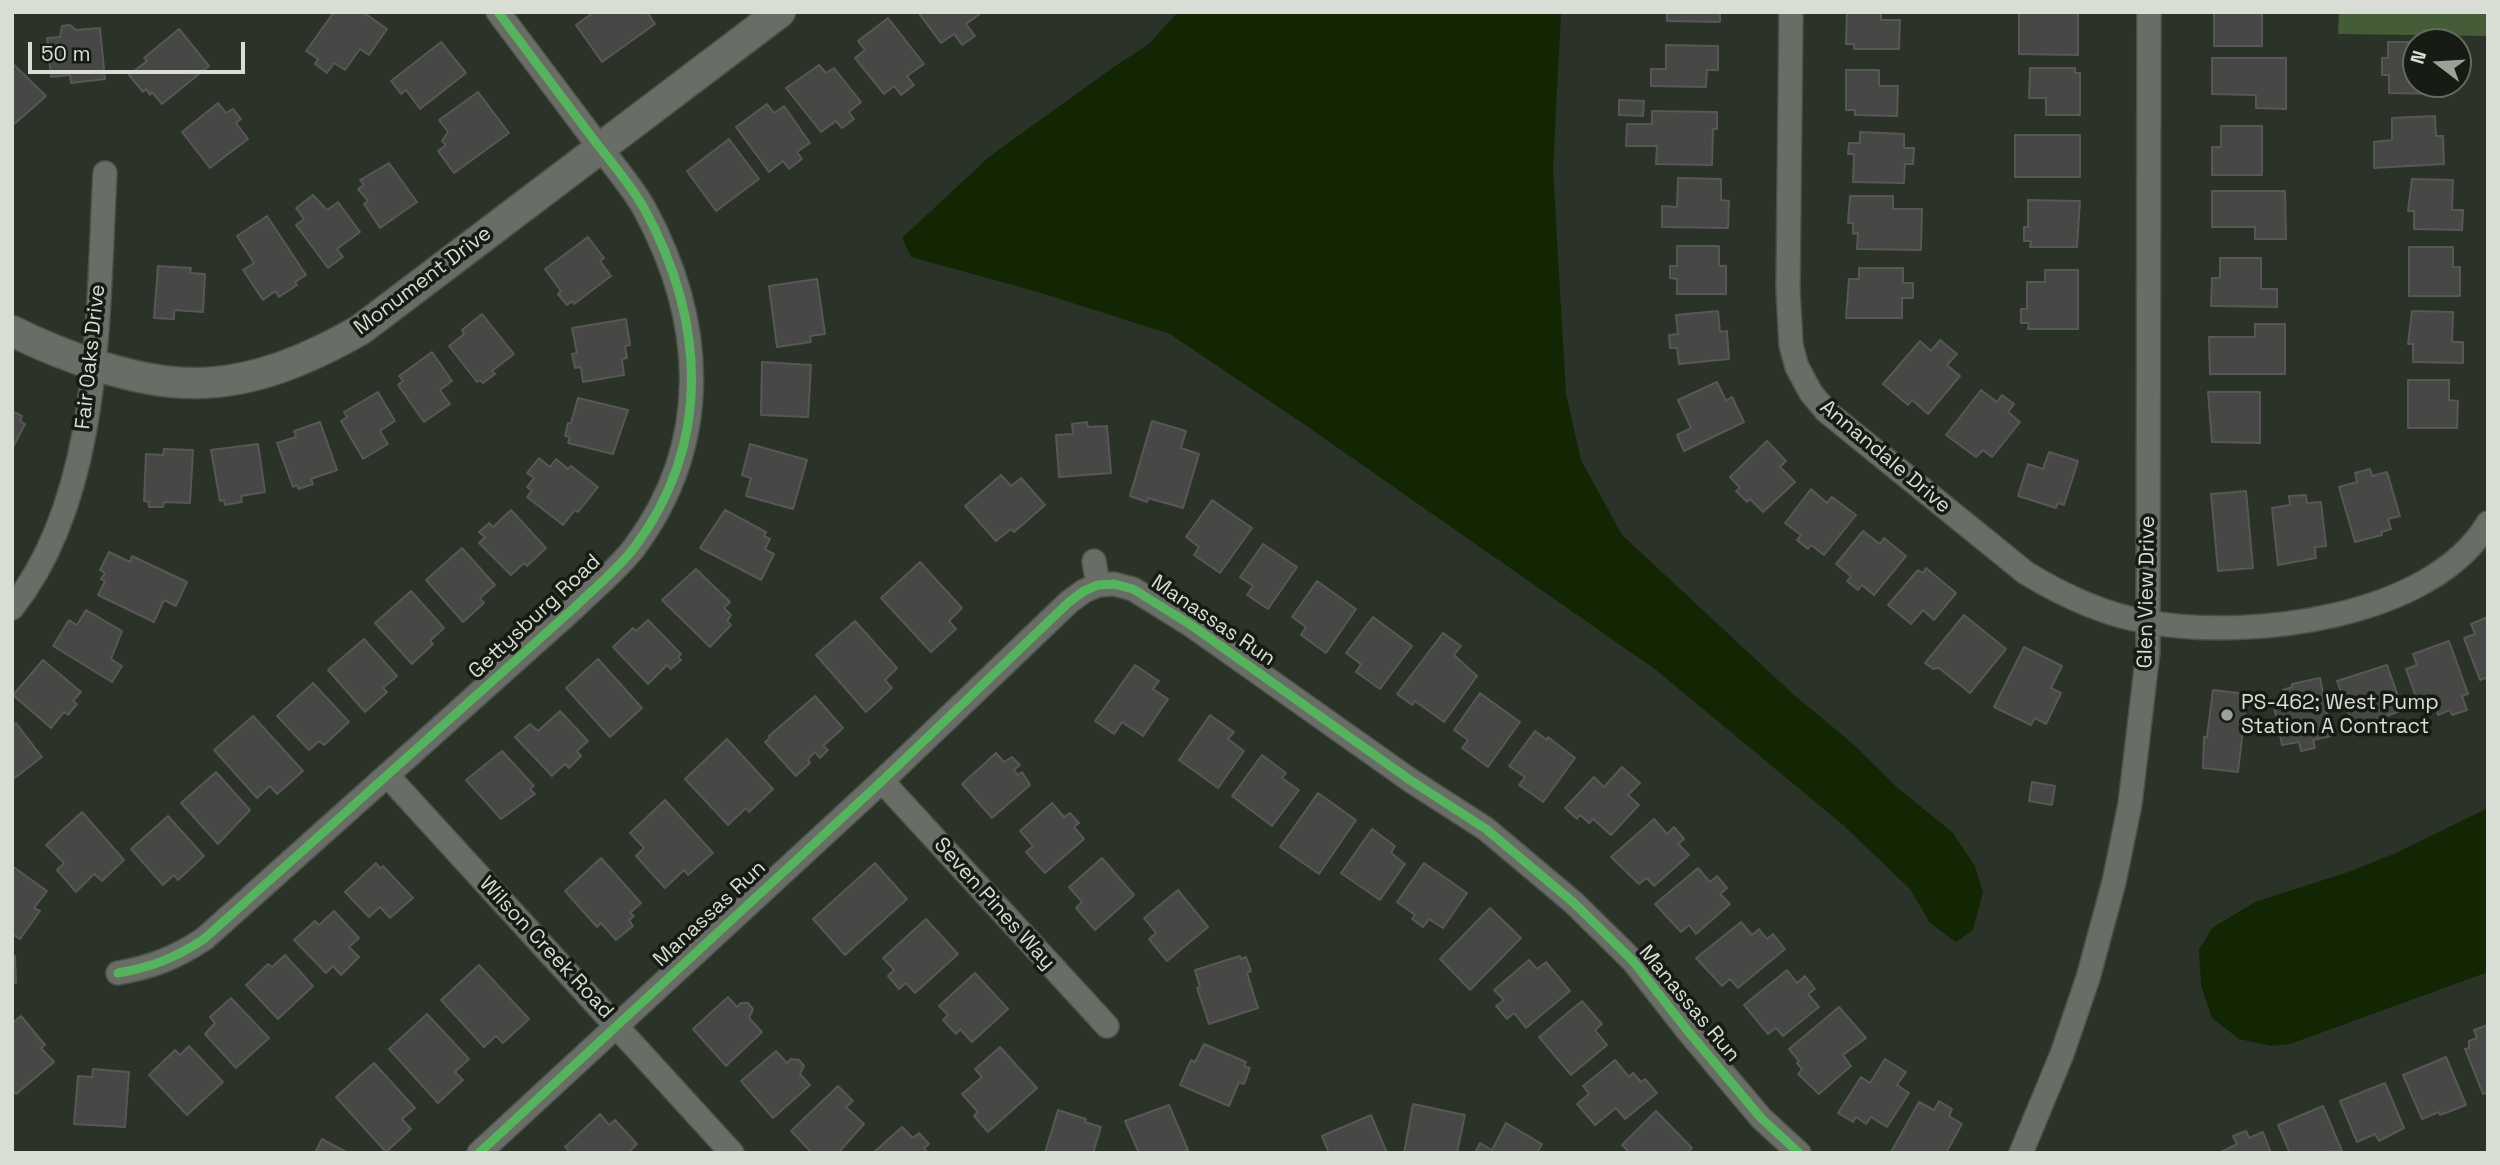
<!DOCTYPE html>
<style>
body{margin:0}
#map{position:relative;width:2500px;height:1165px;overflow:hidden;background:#2b3228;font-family:"Space Grotesk",sans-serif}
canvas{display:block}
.frame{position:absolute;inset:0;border:14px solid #d8ded4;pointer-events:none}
.north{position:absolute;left:2402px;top:28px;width:70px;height:70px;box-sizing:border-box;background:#161b14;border:2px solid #646961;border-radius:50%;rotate:287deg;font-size:19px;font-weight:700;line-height:28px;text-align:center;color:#d8ded4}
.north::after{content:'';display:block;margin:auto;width:24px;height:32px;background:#9ba298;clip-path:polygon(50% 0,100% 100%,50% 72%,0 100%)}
.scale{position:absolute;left:28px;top:42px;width:217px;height:32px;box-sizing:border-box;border:4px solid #d8ded4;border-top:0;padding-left:9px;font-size:21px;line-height:24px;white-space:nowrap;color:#d8ded4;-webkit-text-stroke:5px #161b14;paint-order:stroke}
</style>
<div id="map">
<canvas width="2500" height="1165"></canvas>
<div class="frame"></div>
<div class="north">N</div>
<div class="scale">50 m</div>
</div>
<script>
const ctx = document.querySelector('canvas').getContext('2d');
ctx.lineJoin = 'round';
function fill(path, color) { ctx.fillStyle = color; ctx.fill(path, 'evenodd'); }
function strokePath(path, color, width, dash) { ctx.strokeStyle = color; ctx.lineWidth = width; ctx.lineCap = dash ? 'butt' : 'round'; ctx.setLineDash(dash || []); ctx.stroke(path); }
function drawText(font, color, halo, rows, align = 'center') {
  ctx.font = font + ' "Space Grotesk",sans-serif'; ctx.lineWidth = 7; ctx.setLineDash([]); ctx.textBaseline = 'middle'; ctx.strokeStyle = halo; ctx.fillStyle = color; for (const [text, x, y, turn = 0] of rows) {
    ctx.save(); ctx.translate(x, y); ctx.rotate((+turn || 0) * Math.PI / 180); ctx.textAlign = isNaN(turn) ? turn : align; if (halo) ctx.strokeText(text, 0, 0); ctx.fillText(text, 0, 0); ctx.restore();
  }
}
const green = new Path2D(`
 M2339,12H2488V36L2338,34Z`);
const water = new Path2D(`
 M1178,12H1561L1553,170L1566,394L1581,460L1622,535L1794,695L1852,743L1899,789L1952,832L1975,866L1983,892L1973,930L1956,942L1930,923L1910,889L1843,825L1656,670L1308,427L1170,334L1038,292L911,257L902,238L989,157L1115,66L1148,45Z
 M2488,808V972L2290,1044L2272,1046L2239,1039L2212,1018L2201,985L2199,950L2212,928L2255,902L2348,872L2396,853Z`);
const building = new Path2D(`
 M334,12H363L387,29L369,55L360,49L345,70L334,63L327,73L315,64L318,59L306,51Z
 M594,12H647L655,24L602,62L576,25Z
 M918,12H980L981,13L966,24L975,36L962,45L954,34L941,43Z
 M1667,12H1720V22L1667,21Z
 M1847,12H1881V20H1900L1899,49H1854V44H1846Z
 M2019,12H2078V55L2019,54Z
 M2214,12H2262V46H2214Z
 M888,18L924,64L907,76L914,85L901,95L894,86L884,94L855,58L865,50L858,41Z
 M70,25L76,30L100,28L105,79L71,83L70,75L51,77L47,38L60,37L62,26Z
 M179,29L209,66L162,104L152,92L150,95L146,89L143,92L129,75L147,61L144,58Z
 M441,42L466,73L420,109L406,90L401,94L391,81Z
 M2388,42H2416V84H2438V94L2389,93V75H2382V58H2388Z
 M1666,45L1718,46V70H1707L1706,87L1651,86V69H1666Z
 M2212,58H2286V109L2256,108V95L2212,94Z
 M12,63L46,96L12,126Z
 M819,65L826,73L834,68L861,102L849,112L854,119L842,128L836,121L821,132L786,88Z
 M2030,68H2075V73H2080V115H2046V98H2029Z
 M1846,70H1879V86H1898L1897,116L1855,115V110H1846Z
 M478,92L509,133L454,173L438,151L446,145L442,141L448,132L439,120Z
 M1619,100L1644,101L1643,116L1619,115Z
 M218,103L226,113L233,109L241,119L236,123L248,139L210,168L182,132Z
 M767,104L774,113L784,106L810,143L797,152L802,159L789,169L783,161L769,172L736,127Z
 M1652,111L1717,112V129H1713L1712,165L1656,164L1657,146H1626L1627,124H1652Z
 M2435,116L2436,136H2443L2444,164L2374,168V142L2392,140V118Z
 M2221,126H2262V175H2212V147H2221Z
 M1860,132L1904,134V148H1914L1913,164H1905L1904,183L1853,182L1854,154H1848L1849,143H1860Z
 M2015,135H2080V177H2015Z
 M729,139L759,179L716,211L687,171Z
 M389,163L417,202L380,228L364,204L368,201L358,189L364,185L360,180Z
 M1678,178L1721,179V200L1729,201L1728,228L1662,227V206L1677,207Z
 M2412,179L2453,180L2452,210H2463L2462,230L2414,229V211H2408Z
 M2212,191H2285L2286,239H2255V227H2212Z
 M313,195L327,210L338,202L360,232L337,249L343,257L328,268L296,225L304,219L296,208Z
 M1850,196H1893V209H1922L1921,250L1857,249L1858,233L1853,234V223H1848Z
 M2028,200L2080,201L2077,247H2030L2031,241H2024V227H2028Z
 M267,216L306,275L295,282L297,285L279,297L275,291L263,300L243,270L254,263L237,236Z
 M588,237L604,258L600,261L611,276L574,304L572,301L567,305L558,294L561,291L545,269Z
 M1677,246H1719V266H1726V294H1677V279L1670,278V266H1677Z
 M2409,247H2453V267H2460V296H2409Z
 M2220,258H2261V289H2277V307L2211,306L2212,278H2220Z
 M158,266L191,268L190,273L205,274L203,312L174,310V319L154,318Z
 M1859,268H1903V283H1913V298H1902V318H1846L1849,279H1859Z
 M2045,270H2078V329H2028L2029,323H2021V309H2027V282H2045Z
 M817,279L825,334L810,336L811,342L777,347L769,286Z
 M1718,311L1720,332L1727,331L1729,359L1679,364L1677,348H1670L1669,335L1678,334L1676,315Z
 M2412,311L2453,312L2452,342H2463V363L2413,362V344H2408Z
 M482,314L514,354L492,371L495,374L483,383L480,380L477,382L449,346L464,334L462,330Z
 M626,319L630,345L625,346L627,358L622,359L624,375L583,382L581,367L575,368L572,354L577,353L572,328Z
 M2255,324H2285V374H2210L2209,337H2255Z
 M1940,340L1957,354L1947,365L1960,376L1928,414L1912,400L1908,405L1883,384L1920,341L1931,351Z
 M432,352L452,381L440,390L450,404L424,422L398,385L403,381L399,376Z
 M762,362L811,365L808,417L761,415Z
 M2408,380H2449V400L2458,401L2457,428H2408Z
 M1717,382L1726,401L1732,397L1744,422L1684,451L1677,435L1691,428L1678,400Z
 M1981,390L1997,402L2002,395L2014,404L2008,412L2020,422L1992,457L1983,450L1976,457L1946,435Z
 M378,392L395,421L380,431L388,444L363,459L341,421L347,417L344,412Z
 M2208,392H2260V443L2212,442Z
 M578,398L628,410L613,454L568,443L570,437L565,436L568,423H571Z
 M12,411L22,416L20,421L25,424L12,449Z
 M1152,421L1186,431L1181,448L1199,454L1183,508L1148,498L1147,502L1130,496Z
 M320,422L337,470L311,479L313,484L299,489L297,485L293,487L277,443L296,437L294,431Z
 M1087,422L1088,427L1107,426L1111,473L1059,477L1056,435L1073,434L1072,424Z
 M1767,441L1786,461L1780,467L1795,482L1763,512L1750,499L1747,502L1736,491L1740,488L1730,477Z
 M258,444L265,492L241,496L242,502L225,505L224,500L220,501L211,450Z
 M750,444L807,460L793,509L746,496L751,478L742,475Z
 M164,449L193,450L190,503L164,502L163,507H149V502L144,501L146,454L163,455Z
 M2049,452L2078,461L2064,505L2058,503L2056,508L2018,496L2028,464L2043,469Z
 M539,458L550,467L556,459L568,469L571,466L598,487L578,512L575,510L563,525L527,497L532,491L527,487L534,478L527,473Z
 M2370,469L2372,476L2387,472L2400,516L2388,519L2391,529L2381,532L2382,535L2355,542L2339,487L2357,482L2355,473Z
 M1001,475L1011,486L1021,478L1045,505L1014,532L1011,529L996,541L965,506Z
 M1811,489L1827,503L1832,497L1856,515L1824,555L1811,545L1808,549L1797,540L1801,535L1785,523Z
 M2246,491L2253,568L2218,571L2211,494Z
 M2306,495L2307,503L2321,502L2326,546L2315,547L2316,558L2278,565L2272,508L2290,505L2289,496Z
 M1212,500L1252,528L1220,573L1194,555L1199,547L1186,537Z
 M511,510L546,548L527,566L524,563L511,575L479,543L485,537L479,532L489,523L493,527Z
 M725,510L766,532L764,536L770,539L765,549L774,554L761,580L700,548Z
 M1863,531L1880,544L1884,538L1906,556L1874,595L1862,585L1858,590L1847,581L1851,576L1836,564Z
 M1263,544L1297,567L1268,609L1247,595L1253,586L1240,577Z
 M462,548L495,585L480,598L484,603L463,622L426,580Z
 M109,552L130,562L132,556L187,582L176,606L164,600L154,622L98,595L105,581L101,579L105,573L100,570Z
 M920,562L962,608L949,621L956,629L931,652L881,598Z
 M1926,568L1956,593L1934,620L1923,610L1911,624L1888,605L1918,570L1923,573Z
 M696,569L730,602L724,608L731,615L727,621L731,625L710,647L662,600Z
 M1317,581L1356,609L1326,653L1301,635L1306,627L1292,617Z
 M411,591L444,628L430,641L433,644L412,664L375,623Z
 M86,610L122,631L111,659L122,666L112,682L53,646L69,620L77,625Z
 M1964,615L2006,649L1970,693L1939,668L1933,669L1925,663Z
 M1373,617L1412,646L1380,689L1356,672L1361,664L1346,653Z
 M2488,617V677L2480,680L2464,638L2475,634L2471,624Z
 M648,620L681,654L678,657L681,660L671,669L667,665L648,684L613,647L633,628L636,631Z
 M855,621L897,668L885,680L892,688L866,712L816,655Z
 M1443,633L1461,646L1454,655L1477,676L1444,722L1415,701L1412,705L1397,694Z
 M364,639L397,676L383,688L387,692L365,712L328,670Z
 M2449,641L2468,694L2462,696L2467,710L2452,715L2450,710L2438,715L2435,706L2421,711L2406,669L2417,665L2413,654Z
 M2024,647L2062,666L2051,688L2061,693L2046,724L2035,718L2031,725L1994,707Z
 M598,659L642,708L610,737L566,688Z
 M43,660L81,692L73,701L77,704L68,715L64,712L51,728L13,695Z
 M1135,665L1159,681L1153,689L1168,699L1143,736L1122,722L1114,734L1095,721Z
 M2387,665L2403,710L2354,728L2337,681Z
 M2320,678L2331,736L2313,740L2315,748L2301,751L2299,742L2282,745L2273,702L2284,699L2283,690L2292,687V684Z
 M313,683L349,722L324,745L319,741L309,750L277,716Z
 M2213,690L2247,694L2238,772L2203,768L2204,737H2207Z
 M1480,693L1520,722L1488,767L1462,748L1468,740L1454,730Z
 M815,696L843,728L823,746L828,750L820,758L815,752L808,759L810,763L796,776L765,742L770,738L769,736Z
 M560,711L588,741L577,751L581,756L569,768L565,764L552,776L515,737L530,724L538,731Z
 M1210,715L1234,732L1228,739L1244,751L1218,788L1179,760Z
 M253,716L303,771L277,794L270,786L257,798L214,750Z
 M16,723L42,757L12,780V726Z
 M1535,731L1547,740L1548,737L1575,758L1543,802L1519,785L1525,777L1509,766Z
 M727,739L773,789L749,812L746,808L728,825L685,779Z
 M502,751L534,786L530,789L535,794L501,819L466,780Z
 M996,753L1004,762L1012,757L1020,765L1014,770L1018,775L1022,772L1030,785L992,818L962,784Z
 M1262,755L1286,773L1282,778L1299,790L1272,826L1232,796Z
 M1622,767L1640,783L1628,795L1639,805L1611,835L1593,819L1589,823L1580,815L1577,819L1565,808L1594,777L1604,787Z
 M216,772L250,810L218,844L181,803Z
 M2032,782L2055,786L2052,805L2029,801Z
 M1318,793L1356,820L1319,874L1280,847Z
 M665,800L713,853L688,875L684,870L665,888L636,856L644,848L630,833Z
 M1052,803L1064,817L1070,813L1079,823L1074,827L1084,839L1045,873L1026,852L1033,846L1020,831Z
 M82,812L124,860L102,881L94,874L76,892L57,870L64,863L46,845Z
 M168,816L204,856L178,880L174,875L163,885L131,849Z
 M1654,819L1667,834L1674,827L1684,839L1678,844L1689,855L1654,886L1647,878L1639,884L1611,857Z
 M1372,829L1395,846L1391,853L1405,864L1380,900L1341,873Z
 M601,858L641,903L630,913L634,916L629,920L633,926L616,940L601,923L597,927L565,891Z
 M1102,858L1134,895L1095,930L1076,908L1082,902L1069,887Z
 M376,863L380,868L383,866L413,898L390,918L380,907L369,917L345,892Z
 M875,863L907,899L845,955L813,919Z
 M1424,863L1467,893L1443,928L1429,919L1423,927L1412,919L1415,915L1397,902Z
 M12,866L47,891L34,908L40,911L20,939L12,934Z
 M1698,868L1710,882L1717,876L1727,888L1720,894L1730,904L1696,934L1689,925L1681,932L1655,904Z
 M1178,890L1208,927L1167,961L1149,939L1156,933L1144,918Z
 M1490,908L1521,938L1470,990L1440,959Z
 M334,911L359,938L349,947L359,957L341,975L333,966L326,973L294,940L315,921L319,925Z
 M926,919L958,954L915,993L906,983L899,989L888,976L894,970L883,958Z
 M1741,922L1752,935L1759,929L1767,939L1773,934L1785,949L1738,988L1730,979L1722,986L1696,958Z
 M285,955L313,986L278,1019L246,985L268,964L272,967Z
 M12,956H15L16,983H12Z
 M1240,956L1241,959L1246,957L1251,971L1247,973L1258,1008L1209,1024L1197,988L1200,987L1195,970Z
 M1529,960L1537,969L1546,962L1570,991L1526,1028L1514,1013L1507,1019L1496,1006L1504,1000L1494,990Z
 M479,965L529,1019L503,1043L496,1036L484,1047L441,1000Z
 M1787,970L1797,983L1805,976L1815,989L1808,994L1819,1007L1783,1036L1776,1028L1768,1034L1744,1005Z
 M975,973L1008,1009L972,1042L960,1029L956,1034L943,1020L948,1015L939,1006Z
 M728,997L737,1007L741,1003H748L753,1009L749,1018L762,1032L726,1066L693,1029Z
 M231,998L269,1038L236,1068L205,1034L215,1023L210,1017Z
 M1582,1001L1602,1024L1595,1030L1607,1045L1571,1075L1539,1037Z
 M1839,1007L1866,1038L1843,1055L1851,1066L1819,1094L1798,1074L1802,1069L1797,1063L1799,1061L1789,1049Z
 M427,1014L469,1059L455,1072L463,1080L438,1103L389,1049Z
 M21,1016L45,1045L41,1048L54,1062L16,1094L12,1090V1023Z
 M2488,1025V1092L2483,1094L2465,1049L2469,1048V1041L2477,1038L2474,1030Z
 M1204,1044L1246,1062L1244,1066L1250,1068L1244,1084L1239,1082L1229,1106L1180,1085L1191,1060L1195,1062Z
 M189,1046L223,1082L187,1115L149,1075L175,1050L180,1055Z
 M1000,1047L1037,1088L988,1132L974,1116L978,1112L962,1094L982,1077L975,1069Z
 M776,1051L787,1063L791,1059L799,1060L804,1066L800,1074L810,1085L773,1118L741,1081Z
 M2446,1057L2466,1105L2440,1115L2439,1112L2422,1119L2403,1075Z
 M1885,1059L1906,1072L1897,1085L1909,1093L1887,1127L1871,1117L1866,1124L1856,1117L1853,1122L1838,1113L1861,1077L1870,1083Z
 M1615,1060L1629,1077L1633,1073L1641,1082L1645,1079L1657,1093L1625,1119L1616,1108L1595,1125L1577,1104L1589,1094L1583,1086Z
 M374,1063L415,1108L402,1119L411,1129L386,1152L336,1097Z
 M93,1069L129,1072L125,1127L74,1124L78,1076L92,1077Z
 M2385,1083L2404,1128L2379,1141L2375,1134L2357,1142L2340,1101Z
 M838,1086L853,1101L846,1107L864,1124L838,1153H812L791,1131Z
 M1939,1101L1952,1109L1949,1116L1962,1124L1946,1153L1891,1152L1919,1102L1934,1110Z
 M1413,1104L1465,1115L1457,1153H1404Z
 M1169,1105L1188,1150L1181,1153H1139L1125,1121Z
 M2323,1106L2342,1151L2290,1153L2278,1125Z
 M1058,1110L1086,1119L1085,1122L1101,1127L1093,1153H1045Z
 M1656,1111L1692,1148L1688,1153H1630L1622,1145Z
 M600,1114L609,1125L615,1120L637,1144L628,1153H571L565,1147Z
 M1371,1115L1387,1153H1329L1322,1136Z
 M1506,1123L1542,1144L1537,1153H1475L1480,1143L1492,1150Z
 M902,1127L913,1138L919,1133L929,1144L924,1148L928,1153H873Z
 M2246,1131L2249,1138L2263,1132L2271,1153H2219L2237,1144L2233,1136Z
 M322,1139L348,1153H315Z`);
const minor = new Path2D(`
 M1791,12L1788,289L1791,345L1797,367L1811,393L1826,411L2026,573C2064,596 2104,615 2148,622C2248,640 2431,619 2488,523
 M1094,561L1098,585
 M12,608C103,494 97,312 105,173
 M387,775L732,1153
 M882,781L1107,1026
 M118,973C152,967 175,958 204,939L574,608C593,589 617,570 634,548C713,442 705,320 644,208C630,184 611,162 594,140C562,97 530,55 498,12
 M479,1153L882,781L1069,602L1084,591L1098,585L1114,584L1133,589L1191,625L1410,780L1486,829L1574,903L1633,961L1687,1030L1761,1118L1799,1153
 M2021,1153L2062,1054L2088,978L2114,882L2130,804L2148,652L2149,12`);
const tertiary = new Path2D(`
 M12,331C62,356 136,383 192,383C252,384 309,359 360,330L780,12`);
const cycleway = new Path2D(`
 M118,973C152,967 175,958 204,939L574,608C593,589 617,570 634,548C713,442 705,320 644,208C630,184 611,162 594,140C562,97 530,55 498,12
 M479,1153L882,781L1069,602L1084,591L1098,585L1114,584L1133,589L1191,625L1410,780L1486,829L1574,903L1633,961L1687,1030L1761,1118L1799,1153`);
const markers = [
 [2227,715,7,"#9ba298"]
];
const streetNames = [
 ["Monument Drive",423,281,-37],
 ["Fair Oaks Drive",91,357,-84],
 ["Annandale Drive",1885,457,40],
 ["Glen View Drive",2147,592,-89],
 ["Gettysburg Road",535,617,-43],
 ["Manassas Run",1213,621,34],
 ["Seven Pines Way",994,904,48],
 ["Manassas Run",710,914,-43],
 ["Wilson Creek Road",546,948,47],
 ["Manassas Run",1689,1004,50]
];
const poiNames = [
 ["PS-462; West Pump",2241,703],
 ["Station A Contract",2241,727]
];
fill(green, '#445c37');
fill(water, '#122604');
fill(building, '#474745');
strokePath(building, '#575755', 2);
strokePath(minor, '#4b5048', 26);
strokePath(tertiary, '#4b5048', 33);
strokePath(minor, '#686d66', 23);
strokePath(tertiary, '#686d66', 30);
strokePath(cycleway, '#56b35d', 9);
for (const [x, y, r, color] of markers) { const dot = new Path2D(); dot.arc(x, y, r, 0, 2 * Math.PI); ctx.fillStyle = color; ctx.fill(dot); strokePath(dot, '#161b14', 2.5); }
drawText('21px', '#d8ded4', '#161b14', streetNames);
drawText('21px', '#d8ded4', '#161b14', poiNames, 'left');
</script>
